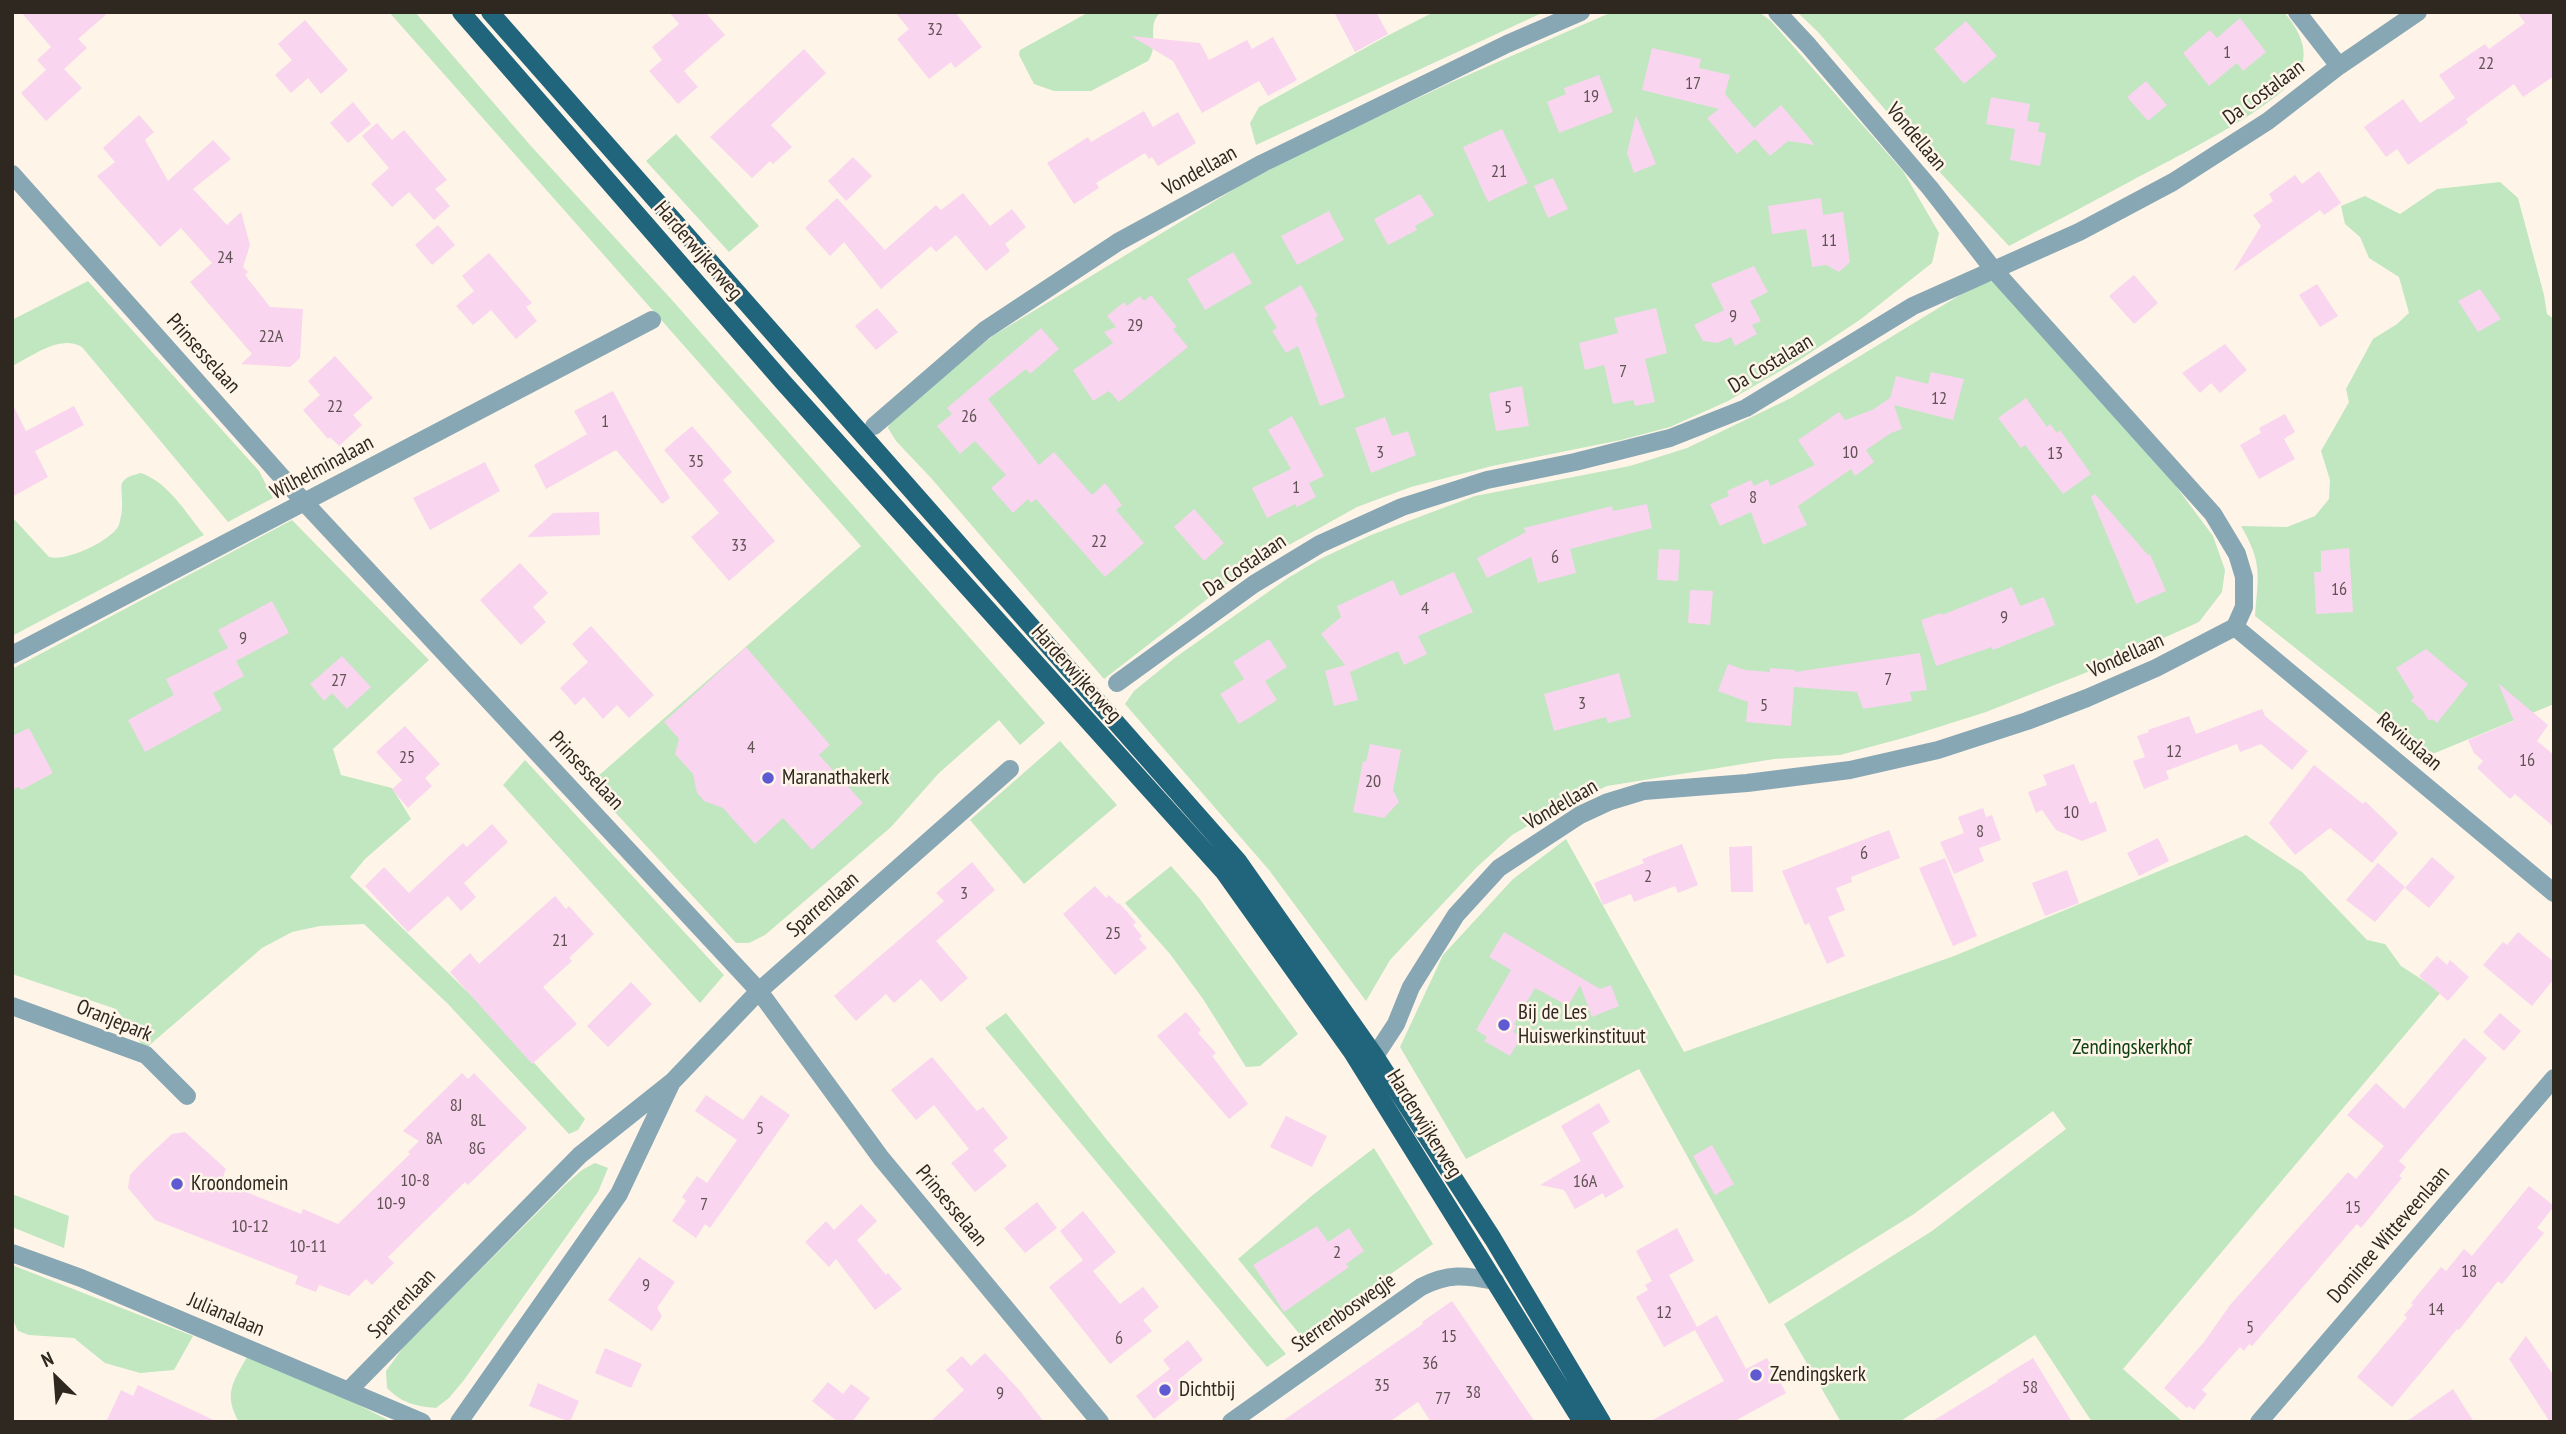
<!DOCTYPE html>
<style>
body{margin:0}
#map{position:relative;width:2566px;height:1434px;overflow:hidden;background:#fef4e7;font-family:"PT Sans Narrow",sans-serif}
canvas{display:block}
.frame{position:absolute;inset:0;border:14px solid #2e2820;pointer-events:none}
.north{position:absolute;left:21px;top:1343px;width:70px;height:70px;-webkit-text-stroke:5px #fef4e7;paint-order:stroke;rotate:335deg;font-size:19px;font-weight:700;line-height:28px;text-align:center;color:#2e2820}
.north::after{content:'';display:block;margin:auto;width:24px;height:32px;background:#2e2820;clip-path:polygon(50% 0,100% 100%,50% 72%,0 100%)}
</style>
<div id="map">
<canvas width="2566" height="1434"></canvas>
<div class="frame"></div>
<div class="north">N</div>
</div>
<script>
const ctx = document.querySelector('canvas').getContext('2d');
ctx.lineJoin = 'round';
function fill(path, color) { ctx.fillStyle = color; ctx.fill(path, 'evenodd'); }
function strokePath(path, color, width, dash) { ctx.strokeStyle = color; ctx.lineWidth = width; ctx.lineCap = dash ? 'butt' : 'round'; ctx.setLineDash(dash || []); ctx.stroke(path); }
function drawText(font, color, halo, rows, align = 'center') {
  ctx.font = font + ' "PT Sans Narrow",sans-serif'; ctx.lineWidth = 5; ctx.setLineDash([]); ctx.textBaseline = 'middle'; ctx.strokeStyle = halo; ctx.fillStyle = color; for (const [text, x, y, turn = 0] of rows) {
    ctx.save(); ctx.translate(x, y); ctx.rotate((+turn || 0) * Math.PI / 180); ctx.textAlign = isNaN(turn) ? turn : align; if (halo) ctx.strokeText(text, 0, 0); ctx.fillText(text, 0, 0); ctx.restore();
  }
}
const green = new Path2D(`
 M389,12H415L530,145L672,300L1045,723L1020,745L999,720L939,773L891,827L765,935L749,943H736L589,784L861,546Z
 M1089,12H1162C1145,22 1160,46 1148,61L1091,91H1054L1034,84L1019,55L1020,50Z
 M1434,12H1544L1256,145L1250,123L1259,107L1385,37Z
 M1612,12H1759L1771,21L1903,171L1939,233L1932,263L1861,319L1801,359L1728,401L1670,427L1621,440L1492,466L1411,487L1357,507L1246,569L1104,679L931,478L896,441L888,428L891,419L994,335L1241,185L1301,153L1452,82Z
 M1797,12H2284C2298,29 2310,49 2300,70C2284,105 2168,161 2131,181C2090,203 2049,225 2009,246L1933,165L1818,32Z
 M676,134L759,226L729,252L646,161Z
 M2500,182L2518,198L2544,295L2547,314L2554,319V704L2430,755L2255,616C2258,575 2263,564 2241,526L2287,527L2315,516L2329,499L2330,480L2321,451L2349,402L2346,389L2373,339L2397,324L2409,313L2399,277L2369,258L2360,237L2345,224L2341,206L2365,196L2400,214L2437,189Z
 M1996,280L2175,485L2213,536L2225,570L2222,592L2199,622L2095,669L1986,712L1907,737L1840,755L1774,759L1607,786L1550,813L1512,835L1477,867L1390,960L1366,1001L1269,870L1125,704L1134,691L1176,657L1288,578L1320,559L1371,535L1475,496L1630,466L1687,448L1791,398L1973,287Z
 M88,281L259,471L273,498L228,522L82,347C60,334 33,356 12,366V320Z
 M141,473C169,483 186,513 204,535L12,636V517L49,557C66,562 108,542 118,527C120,523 120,519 121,516C124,505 120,488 122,483C126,476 134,475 141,473Z
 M292,520L429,660L333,749L341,775L392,788L411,819L365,859L350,877L487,1011L585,1119L578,1130L569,1134L448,1004L364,924L320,926L292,932L262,948L145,1049L116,1009L12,974V669Z
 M1060,741L1117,805L1024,884L970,820Z
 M525,760L724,975L700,1003L503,785Z
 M2246,835L2302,872L2367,940L2385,944L2401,966L2441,992L2123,1369L2183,1422H2092L2035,1335L1899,1422H1841L1784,1324L1932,1231L2066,1129L2053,1111L1914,1214L1769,1304L1639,1069L1466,1159L1400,1047L1443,955L1513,879L1566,839L1684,1052L1954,956Z
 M1171,866L1199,898L1298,1034L1260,1066L1246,1067L1203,999L1170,954L1125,903Z
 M1006,1013L1107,1140L1286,1354L1267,1367L985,1028Z
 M1374,1148L1433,1244L1302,1337L1238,1259L1314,1194Z
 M595,1163L608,1168L598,1192L464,1380L449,1398L436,1408C415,1406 402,1403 387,1388L386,1371L405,1345L566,1184L582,1170Z
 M12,1194L69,1216L64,1248L12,1227Z
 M12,1265L193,1336L174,1370L140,1373L105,1363L74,1338L29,1335L18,1331L12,1318Z
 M247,1357L317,1384L392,1422H239C223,1394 233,1382 247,1357Z`);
const building = new Path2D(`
 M21,12H109L78,39L87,48L64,69L82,88L46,121L21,93L46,70L37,60L51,47Z
 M669,12H705L725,35L684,71L698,87L678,104L649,71L662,60L652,47L679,24Z
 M895,12H955L982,47L955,68L951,62L929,79L897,39L909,29Z
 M1334,12H1376L1388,34L1355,52Z
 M2517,12H2554V76L2523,97L2514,84L2466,119L2468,123L2408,165L2397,149L2386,157L2364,127L2403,99L2420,123L2455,98L2439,75L2485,44L2489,49L2525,23Z
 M2240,18L2266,52L2243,71L2237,63L2209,86L2183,53L2210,30L2217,38Z
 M305,20L348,70L321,94L308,78L291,93L275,75L292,60L278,44Z
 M1966,21L1997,56L1964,84L1934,49Z
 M1131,36L1200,43L1209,60L1247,40L1252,49L1273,37L1297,80L1268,96L1259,81L1202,113L1173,61Z
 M1652,48L1701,59L1699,68L1730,75L1725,94L1754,128L1781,105L1815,145L1788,141L1770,156L1755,139L1737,154L1707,118L1719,109L1642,90Z
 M804,49L826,73L771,125L792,147L773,164L770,161L752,178L710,137Z
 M1599,75L1613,112L1559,133L1547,102L1566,94L1564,88Z
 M2146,81L2167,105L2148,121L2127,97Z
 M1991,97L2030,104L2027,121L2040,123L2038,132L2046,133L2040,166L2010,160L2015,129L1986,124Z
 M353,102L371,124L348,143L330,123Z
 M1144,111L1153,127L1178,112L1196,143L1158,166L1152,157L1149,159L1145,153L1096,183L1099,188L1074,204L1047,163L1088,137L1091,142Z
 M139,115L154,132L145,140L168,181L213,140L231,159L193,189L227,225L241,212L250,245L243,267L248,272L245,275L270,307L303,309L300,358L290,367L241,364L252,354L190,282L212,263L181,228L160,247L97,176L115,162L103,148Z
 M1636,115L1656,164L1634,173L1627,153Z
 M377,123L392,140L404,130L447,180L435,189L450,206L434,220L409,192L392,207L371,184L389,168L362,136Z
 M1502,129L1528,183L1488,202L1463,147Z
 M853,157L872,176L846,201L828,181Z
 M2319,171L2341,203L2324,215L2320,210L2233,272L2261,226L2253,215L2273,201L2269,194L2295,175L2302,184Z
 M1553,178L1568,209L1548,218L1534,186Z
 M963,193L990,226L1012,209L1026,227L1005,244L1010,251L986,271L956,235L936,252L931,246L881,289L844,242L830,256L805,228L837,198L885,250L936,205L941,210Z
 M1420,194L1434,215L1415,226L1417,230L1388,245L1374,219Z
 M1821,198L1823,215L1843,212L1850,262L1839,272L1826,265L1812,267L1806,229L1772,234L1768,206Z
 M1329,211L1344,240L1297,265L1281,236Z
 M438,225L455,245L432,265L415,245Z
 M1233,252L1252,283L1205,310L1187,279Z
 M489,253L532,303L526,307L537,321L516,339L491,310L473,325L456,306L474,291L462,276Z
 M1754,266L1768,292L1750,301L1761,321L1752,325L1757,334L1735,346L1731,337L1718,343L1703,341L1694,325L1724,310L1711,284Z
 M2134,275L2158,303L2134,324L2109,296Z
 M2317,284L2338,316L2320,327L2299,295Z
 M1301,285L1318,316L1315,318L1345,397L1320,406L1298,346L1286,353L1272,331L1277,328L1264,307Z
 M2480,289L2501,319L2478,332L2458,301Z
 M1151,295L1177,327L1173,329L1188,347L1119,402L1109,391L1093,401L1073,370L1113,343L1104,332L1116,327L1107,316L1124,302L1127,306L1140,296L1144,301Z
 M877,308L898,332L876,350L855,326Z
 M1656,308L1667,353L1645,359L1655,402L1635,406L1633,400L1613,404L1604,365L1585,370L1579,343L1618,333L1614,318Z
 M1041,328L1059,349L1030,374L1026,369L988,399L1039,465L1054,452L1092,495L1105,483L1122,505L1116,510L1144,543L1105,577L1036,499L1031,503L1028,499L1013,513L991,488L1006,475L975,441L960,454L937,426L952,414L947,408Z
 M2225,344L2247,370L2220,393L2211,383L2200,393L2182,373Z
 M335,356L373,398L353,415L362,425L339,446L330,437L328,439L303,410L320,395L308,381Z
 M1931,372L1964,379L1953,420L1894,405L1902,429L1891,433L1866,450L1874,462L1855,476L1851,469L1798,506L1807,525L1763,545L1751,512L1720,526L1710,504L1729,496L1727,491L1751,480L1754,486L1768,479L1770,486L1815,465L1798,440L1839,412L1845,420L1872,410L1890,398L1896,376L1928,384Z
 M1522,386L1529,426L1496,431L1489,393Z
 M613,391L670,498L662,504L616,450L546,489L534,465L587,434L574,411Z
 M2026,398L2047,427L2050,424L2057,433L2060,430L2091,474L2063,494L2025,445L2021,448L1998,418Z
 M12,403L26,431L74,406L84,425L35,451L48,477L12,497Z
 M2285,414L2295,432L2284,439L2295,459L2259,479L2240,445L2261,433L2259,428Z
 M1292,416L1324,476L1309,483L1316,497L1297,507L1295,504L1267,518L1252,488L1291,469L1268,430Z
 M1385,417L1392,436L1408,431L1416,455L1371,473L1355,428Z
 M692,426L732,472L723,480L775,541L729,581L691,537L719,513L664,450Z
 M485,462L500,491L430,530L413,498Z
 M2095,494L2148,555L2150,554L2166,591L2136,604L2091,497Z
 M1647,504L1652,528L1570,549L1576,573L1538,583L1531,557L1487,578L1477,558L1526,532L1524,528L1612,506L1613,511Z
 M1194,509L1224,543L1204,561L1174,527Z
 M599,512L600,535L527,537L553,513Z
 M2349,548L2353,612L2316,614L2314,572H2321V551Z
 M1659,549L1680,550L1678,581L1657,580Z
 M520,563L548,593L533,607L546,622L521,645L480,600Z
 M1454,572L1473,612L1418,636L1427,654L1404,665L1398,651L1350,672L1358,700L1334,706L1325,671L1345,665L1321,634L1341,617L1337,606L1393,580L1400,596Z
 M2012,587L2020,606L2044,597L2055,625L1993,650L1992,647L1936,666L1921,620L1941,613L1942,615Z
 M1690,590L1713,591L1710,625L1688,623Z
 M272,601L289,633L236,661L244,676L213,693L222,710L145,752L128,720L174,695L166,679L228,648L218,630Z
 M591,626L654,695L629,718L617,705L603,719L584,697L575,705L560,688L588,662L572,644Z
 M1269,639L1287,667L1265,681L1277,700L1239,724L1220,694L1244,679L1233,662Z
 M746,647L830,745L819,755L863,803L812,850L783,818L755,844L723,808L704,801L697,793L693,774L675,754L679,739L664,722Z
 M2426,649L2468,684L2437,723L2432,719L2429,721L2423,711L2411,701L2414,697L2396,668Z
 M1920,653L1927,690L1910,692L1912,701L1863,709L1857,692L1794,687L1791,726L1746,722L1748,702L1718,691L1728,664L1745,670L1770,672V668L1795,670V672Z
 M342,656L371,687L347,709L332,693L324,701L310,684Z
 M1619,673L1631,717L1608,723L1606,717L1554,731L1544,694Z
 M2498,683L2548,725L2537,741L2554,755V827L2515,794L2510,799L2477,768L2483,761L2474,753L2468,740L2514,721Z
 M2262,709L2265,716L2308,751L2292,770L2261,744L2240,752L2237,744L2166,771L2169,779L2144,789L2133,761L2145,757L2137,736L2149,732L2148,730L2189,716L2196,734Z
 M405,726L440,764L425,778L432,786L408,808L392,789L402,780L376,752Z
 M29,728L53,773L21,790L19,787L12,790V736Z
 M1370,744L1401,750L1393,790L1399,802L1384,818L1353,812L1363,761L1366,762Z
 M2074,764L2090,804L2096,801L2107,831L2082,841L2056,830L2042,810L2036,813L2028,792L2047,785L2043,775Z
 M2314,765L2363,804L2365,801L2398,833L2372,863L2330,828L2295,855L2269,823Z
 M1983,808L1986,817L1992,815L2001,840L1979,848L1984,861L1954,874L1940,842L1964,833L1958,817Z
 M492,824L508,842L464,883L476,897L461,911L448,896L408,932L365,886L384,867L409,893L463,843L467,847Z
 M1889,830L1900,858L1851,877L1852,882L1836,888L1845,910L1828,917L1845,956L1827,964L1809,923L1805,925L1782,871Z
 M2158,838L2169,861L2139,876L2127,853Z
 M1682,844L1698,885L1678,893L1675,886L1634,902L1631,894L1603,905L1594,883L1644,863L1642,859Z
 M1752,846L1753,892H1731L1729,847Z
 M2432,857L2455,877L2429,908L2405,888Z
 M1945,858L1977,936L1953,946L1919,868Z
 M972,862L995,890L936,941L968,978L941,1002L921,979L894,1003L886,994L856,1021L834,996L944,901L936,893Z
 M2378,863L2405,887L2375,922L2346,900Z
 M2067,870L2079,903L2045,916L2032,883Z
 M1095,886L1106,898L1109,895L1118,904L1119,903L1136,922L1133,925L1142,936L1139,939L1147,948L1115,975L1063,914Z
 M555,896L566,909L569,906L594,934L569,958L572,961L543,987L577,1024L532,1064L450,972L470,953L479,964Z
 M1504,932L1600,989L1611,985L1619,1006L1592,1017L1580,985L1568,1006L1535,988L1514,1024L1517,1026L1513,1032L1521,1037L1510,1056L1484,1041L1487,1037L1476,1030L1511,970L1489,957Z
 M2518,932L2554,962V979L2532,1006L2483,965L2503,942L2507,945Z
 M2437,956L2447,965L2450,960L2469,977L2448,1001L2419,976Z
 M631,982L652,1004L608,1047L587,1026Z
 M1186,1012L1201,1030L1198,1033L1216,1053L1212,1056L1248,1104L1229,1119L1157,1036Z
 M2500,1013L2521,1031L2504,1051L2483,1032Z
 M2464,1038L2487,1058L2399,1161L2406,1167L2399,1176L2402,1178L2361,1228L2357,1224L2252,1346L2249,1344L2244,1351L2240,1347L2202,1390L2207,1394L2194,1410L2189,1406L2187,1408L2164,1388L2204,1342L2230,1305L2348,1172L2356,1179L2384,1146L2347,1115L2376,1083L2404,1109Z
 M932,1057L977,1111L983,1107L1008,1138L993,1150L1007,1166L975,1192L951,1163L969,1149L934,1105L916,1120L891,1090Z
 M462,1073L468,1079L474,1073L527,1128L468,1185L465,1182L388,1257L394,1263L372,1285L366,1279L349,1296L319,1285L316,1292L295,1284L298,1276L155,1220L128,1188L130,1175L142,1162L172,1134L185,1132L226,1169L221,1182L301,1214L303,1209L338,1224L410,1154L408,1152L419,1141L403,1131Z
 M706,1095L743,1120L761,1095L790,1115L710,1228L705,1224L696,1238L672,1221L686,1201L682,1197L697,1176L707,1183L737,1140L695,1111Z
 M1599,1103L1610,1122L1592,1133L1624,1187L1605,1198L1603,1193L1575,1209L1564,1190L1540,1185L1581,1161L1561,1126Z
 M1286,1116L1327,1136L1312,1167L1270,1147Z
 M1712,1145L1734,1184L1715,1195L1693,1156Z
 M2529,1186L2554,1206L2537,1228L2544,1233L2502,1284L2498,1281L2459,1330L2457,1329L2392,1407L2357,1377L2407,1318L2404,1315L2413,1305L2411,1303L2441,1267L2446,1271L2464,1249L2472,1256Z
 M1037,1202L1057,1228L1025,1253L1004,1228Z
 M861,1204L877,1221L857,1240L886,1275L888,1273L902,1289L875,1310L836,1259L829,1267L805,1242L826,1221L834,1230Z
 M1083,1211L1116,1252L1093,1271L1120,1304L1143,1287L1159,1307L1143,1320L1152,1331L1110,1364L1049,1287L1083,1260L1060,1231Z
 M1317,1226L1328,1242L1349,1228L1364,1251L1346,1264L1349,1267L1284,1312L1253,1265Z
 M1677,1228L1694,1261L1669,1275L1697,1327L1717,1315L1746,1369L1767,1358L1786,1393L1733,1422H1649L1724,1381L1695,1330L1664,1347L1636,1297L1648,1290L1645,1285L1652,1281L1636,1251Z
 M639,1257L675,1282L657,1308L662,1316L652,1331L608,1300Z
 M1452,1301L1535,1422H1431L1418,1402L1389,1422H1281L1423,1324L1422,1322Z
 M2526,1336L2554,1376V1422H2550L2509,1359Z
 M1188,1340L1203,1360L1179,1379L1189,1391L1154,1419L1136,1396L1170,1369L1163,1360Z
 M605,1348L642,1364L631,1388L595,1373Z
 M985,1353L1020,1391L1044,1422H930L964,1390L946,1370L962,1356L971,1366Z
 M2033,1358L2072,1422H1931L1998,1381L1997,1380Z
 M828,1382L843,1394L851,1384L870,1398L852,1422H838L812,1401Z
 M538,1383L579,1401L570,1422L529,1406Z
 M138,1385L218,1422H106L121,1390L133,1396Z
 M2453,1389L2474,1422H2406Z`);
const street = new Path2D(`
 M2297,12L2339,66
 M12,174L305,503L759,991L881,1158L1100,1422
 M874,426L985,330L1118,242L1263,163L1507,44L1581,12
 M2235,627L2554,893
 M12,655L652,320
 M1117,683L1254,584L1320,544L1402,507L1487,480L1575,462L1670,438L1746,408L1913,306L2079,232L2173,182L2268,121L2339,66L2418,12
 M12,1006L146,1055L187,1096
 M1375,1056L1396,1024L1411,987L1456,915L1499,868L1580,815L1608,802L1644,791L1747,783L1850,770L1938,750L2027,721L2087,698L2156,668L2235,627L2244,607V577L2237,554L2213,514L1993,269L1930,188L1808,45L1777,12
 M12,1253L81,1278L422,1422
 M349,1390L580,1155L673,1081L759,991L1010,769
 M459,1422L619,1194L671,1084
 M1231,1422L1421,1287C1448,1273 1465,1275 1495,1281
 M2259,1422L2554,1078`);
const primary = new Path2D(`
 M461,12L783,382L1224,872L1352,1052L1582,1422
 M490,12L1238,861L1375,1056L1493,1239L1602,1422`);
const markers = [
 [768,778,7,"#5f5ad2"],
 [1504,1025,7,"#5f5ad2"],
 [177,1184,7,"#5f5ad2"],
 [1756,1375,7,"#5f5ad2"],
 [1165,1390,7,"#5f5ad2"]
];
const numberNames = [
 ["32",935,30],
 ["1",2227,53],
 ["22",2486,64],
 ["17",1693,84],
 ["19",1591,97],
 ["21",1499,172],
 ["11",1829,241],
 ["24",225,258],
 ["9",1733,317],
 ["29",1135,326],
 ["22A",271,337],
 ["7",1623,372],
 ["12",1939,399],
 ["22",335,407],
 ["5",1508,408],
 ["26",969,417],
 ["1",605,422],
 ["3",1380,453],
 ["10",1850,453],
 ["13",2055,454],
 ["35",696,462],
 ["1",1296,488],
 ["8",1753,498],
 ["22",1099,542],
 ["33",739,546],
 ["6",1555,558],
 ["16",2339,590],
 ["4",1425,609],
 ["9",2004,618],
 ["9",243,639],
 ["7",1888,680],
 ["27",339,681],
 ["3",1582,704],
 ["5",1764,706],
 ["4",751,748],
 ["12",2174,752],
 ["25",407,758],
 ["16",2527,761],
 ["20",1373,782],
 ["10",2071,813],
 ["8",1980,832],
 ["6",1864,854],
 ["2",1648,877],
 ["3",964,894],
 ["25",1113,934],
 ["21",560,941],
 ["8J",456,1106],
 ["8L",478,1121],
 ["5",760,1129],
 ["8A",434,1139],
 ["8G",477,1149],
 ["10-8",415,1181],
 ["16A",1585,1182],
 ["10-9",391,1204],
 ["7",704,1205],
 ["15",2353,1208],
 ["10-12",250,1227],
 ["10-11",308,1247],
 ["2",1337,1253],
 ["18",2469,1272],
 ["9",646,1286],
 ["14",2436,1310],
 ["12",1664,1313],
 ["5",2250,1328],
 ["15",1449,1337],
 ["6",1119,1339],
 ["36",1430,1364],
 ["35",1382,1386],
 ["58",2030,1388],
 ["38",1473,1393],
 ["9",1000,1394],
 ["77",1443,1399]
];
const streetNames = [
 ["Da Costalaan",2264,93,-36],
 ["Vondellaan",1916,137,50],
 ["Vondellaan",1200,171,-29],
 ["Harderwijkerweg",698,251,49],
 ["Prinsesselaan",203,354,48],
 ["Da Costalaan",1771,364,-31],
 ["Wilhelminalaan",322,468,-28],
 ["Da Costalaan",1245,566,-34],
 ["Vondellaan",2126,656,-24],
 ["Harderwijkerweg",1076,674,48],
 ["Reviuslaan",2409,742,40],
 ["Prinsesselaan",586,771,47],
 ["Vondellaan",1561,805,-30],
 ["Sparrenlaan",823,905,-41],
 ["Oranjepark",114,1021,22],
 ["Harderwijkerweg",1424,1124,58],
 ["Prinsesselaan",951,1206,50],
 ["Dominee Witteveenlaan",2389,1235,-49],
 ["Sparrenlaan",402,1304,-46],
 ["Sterrenboswegje",1344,1313,-35],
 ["Julianalaan",226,1315,23]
];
const poiNames = [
 ["Maranathakerk",782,778],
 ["Bij de Les",1518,1013],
 ["Huiswerkinstituut",1518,1037],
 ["Kroondomein",191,1184],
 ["Zendingskerk",1770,1375],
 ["Dichtbij",1179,1390]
];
const parkNames = [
 ["Zendingskerkhof",2132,1048]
];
fill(green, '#c0e7c0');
fill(building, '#f9d5ef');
strokePath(street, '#87a7b4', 18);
strokePath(primary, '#21657c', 18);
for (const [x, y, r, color] of markers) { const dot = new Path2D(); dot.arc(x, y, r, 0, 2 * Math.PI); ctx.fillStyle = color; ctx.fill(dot); strokePath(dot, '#fef4e7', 2.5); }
drawText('18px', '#615354', null, numberNames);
drawText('21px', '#2e2820', '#fef4e7', streetNames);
drawText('21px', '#2e2820', '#fef4e7', poiNames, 'left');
drawText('21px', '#0b4111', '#fef4e7', parkNames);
</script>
